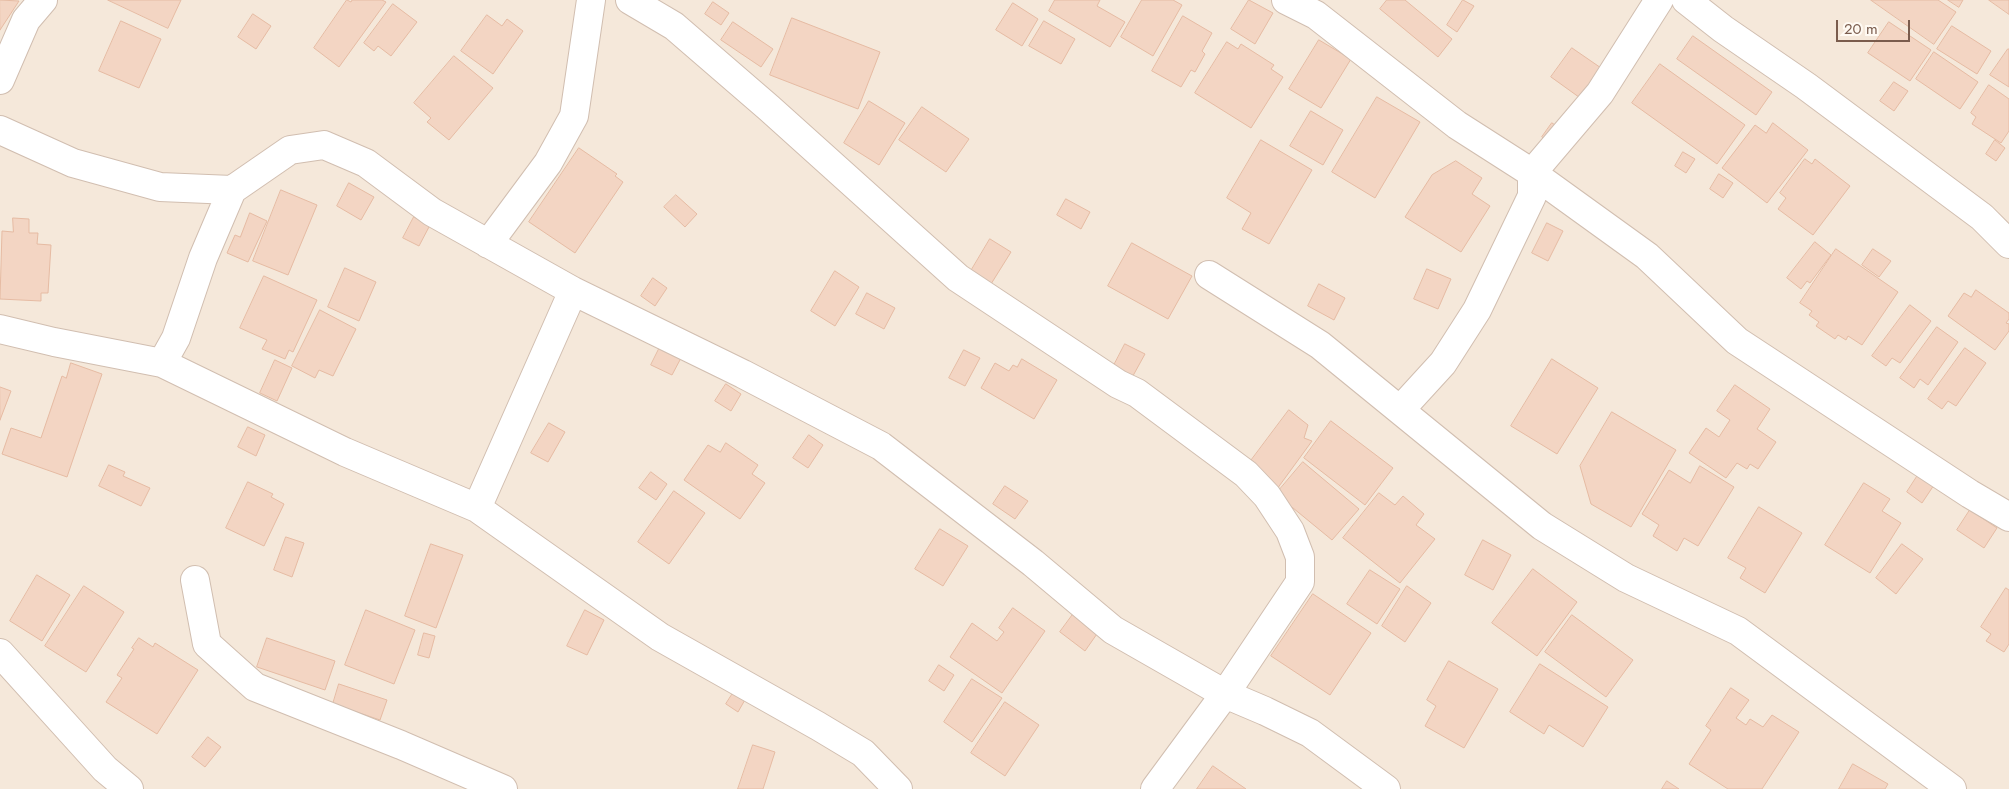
<!DOCTYPE html>
<style>
body{margin:0}
#map{position:relative;width:2009px;height:789px;overflow:hidden;background:#fdf6ec;font-family:Jost,sans-serif}
canvas{display:block}
.scale{position:absolute;left:1836px;top:20px;width:74px;height:22px;box-sizing:border-box;border:2px solid #7a5c4d;border-top:0;padding-left:6px;font-size:15px;line-height:18px;white-space:nowrap;color:#7a5c4d;-webkit-text-stroke:4px #fffaf3;paint-order:stroke}
</style>
<div id="map">
<canvas width="2009" height="789"></canvas>
<div class="scale">20 m</div>
</div>
<script>
const ctx = document.querySelector('canvas').getContext('2d');
ctx.lineJoin = 'round';
function fill(path, color) { ctx.fillStyle = color; ctx.fill(path, 'evenodd'); }
function strokePath(path, color, width, dash) { ctx.strokeStyle = color; ctx.lineWidth = width; ctx.lineCap = dash ? 'butt' : 'round'; ctx.setLineDash(dash || []); ctx.stroke(path); }
const residential = new Path2D(`
 M0,0H2009V789H0Z`);
const building = new Path2D(`
 M0,0L19,1L0,30Z
 M108,0H181L168,28Z
 M347,0L351,2L352,0H382L386,2L339,67L314,48Z
 M1055,0H1100L1097,6L1125,22L1110,47L1049,11Z
 M1142,0H1173L1182,5L1153,56L1121,37Z
 M1249,0L1273,13L1255,44L1231,29Z
 M1387,0H1405L1452,39L1438,57L1380,9Z
 M1463,0L1474,6L1457,32L1447,25Z
 M1871,0H1938L1956,12L1934,44Z
 M1948,0H1963L1959,7Z
 M1989,0H2009V14Z
 M713,2L729,13L721,25L705,14Z
 M1013,3L1038,19L1022,46L996,30Z
 M393,4L417,22L391,56L378,46L374,51L364,43Z
 M253,14L271,26L256,49L238,37Z
 M487,15L502,26L507,19L523,31L493,74L461,51Z
 M1183,16L1212,33L1202,51L1205,54L1195,72L1191,70L1181,87L1152,71Z
 M792,18L880,52L858,109L770,75Z
 M121,21L161,39L139,88L99,71Z
 M1044,21L1075,39L1061,64L1029,46Z
 M733,22L773,49L761,67L721,40Z
 M1889,22L1931,50L1910,81L1868,53Z
 M1952,26L1991,51L1977,74L1937,49Z
 M1693,36L1772,92L1756,115L1677,59Z
 M1319,40L1351,59L1321,108L1289,89Z
 M1227,42L1238,49L1241,44L1274,65L1271,69L1283,77L1251,128L1195,93Z
 M1572,48L1604,70L1583,100L1551,77Z
 M2008,49H2009V87L1990,75Z
 M1934,52L1978,82L1960,109L1916,79Z
 M454,56L493,88L449,140L427,122L431,118L414,103Z
 M1660,64L1745,125L1717,164L1632,103Z
 M1894,82L1908,91L1894,111L1880,101Z
 M1989,85L2009,99V131L2001,143L1972,124L1976,117L1971,113Z
 M1377,97L1420,122L1375,198L1332,172Z
 M869,101L905,123L879,165L844,143Z
 M922,107L969,139L946,172L899,140Z
 M1311,111L1343,130L1323,165L1290,146Z
 M1552,123L1563,130L1554,145L1542,137Z
 M1773,123L1808,150L1767,203L1722,168L1755,125L1766,133Z
 M1261,140L1312,170L1269,244L1242,229L1251,213L1227,198Z
 M1995,140L2005,148L1996,161L1986,154Z
 M579,148L617,174L615,176L623,182L575,253L529,222Z
 M1683,152L1695,159L1686,173L1675,166Z
 M1805,159L1812,164L1815,159L1850,186L1813,235L1778,209L1786,198L1780,193Z
 M1456,161L1482,178L1472,194L1490,206L1461,252L1405,217L1432,175Z
 M1719,174L1733,183L1723,198L1710,189Z
 M349,183L374,197L361,220L337,206Z
 M281,190L317,205L288,275L253,261Z
 M676,195L697,214L685,227L664,207Z
 M1066,199L1090,212L1081,229L1057,215Z
 M250,213L267,221L248,262L227,253L235,235L240,237Z
 M414,217L430,225L419,246L403,238Z
 M13,218L29,219V233H38L37,244L51,245L48,293H41V301L0,299L2,231L13,232Z
 M1547,223L1563,231L1548,261L1532,253Z
 M990,239L1011,252L991,284L971,271Z
 M1815,242L1831,255L1810,283L1807,281L1801,289L1787,278Z
 M1132,243L1192,276L1168,319L1108,286Z
 M1836,249L1898,292L1862,345L1848,336L1846,340L1838,335L1835,339L1816,326L1819,322L1809,315L1812,311L1800,303Z
 M1873,249L1891,261L1879,277L1862,265Z
 M345,268L376,282L359,321L328,307Z
 M1427,269L1451,279L1438,309L1414,299Z
 M835,271L859,287L835,326L811,311Z
 M264,276L317,300L293,352L289,350L285,359L262,349L267,340L240,328Z
 M653,278L667,288L655,306L641,296Z
 M1319,284L1345,298L1334,320L1308,306Z
 M1976,290L2009,313V319L2006,323L2009,324V331L1995,350L1948,316L1964,293L1971,297Z
 M867,293L895,308L884,329L856,314Z
 M1910,305L1931,321L1900,363L1892,358L1886,366L1872,356Z
 M320,310L356,329L333,376L319,370L315,378L292,366Z
 M1937,327L1958,342L1928,385L1920,379L1914,388L1900,378Z
 M1125,344L1145,354L1129,383L1110,373Z
 M660,347L681,358L672,375L651,365Z
 M1965,348L1986,363L1956,406L1948,401L1942,409L1928,399Z
 M964,350L980,358L965,386L949,378Z
 M1022,359L1057,380L1034,419L981,388L995,363L1009,371L1013,365L1017,367Z
 M1552,359L1598,388L1557,454L1511,426Z
 M275,360L292,368L277,401L260,393Z
 M71,363L102,374L67,477L2,454L11,428L41,438L62,376L66,378Z
 M726,384L741,394L731,411L715,401Z
 M1735,385L1770,409L1757,429L1776,442L1758,469L1750,464L1747,469L1737,463L1726,478L1689,453L1706,428L1719,437L1730,420L1717,411Z
 M0,387L11,391L0,420Z
 M1289,410L1308,425L1304,438L1312,441L1277,489L1247,466Z
 M1612,412L1676,450L1631,527L1591,504L1580,466Z
 M1331,421L1393,468L1365,505L1304,458Z
 M549,423L565,432L548,462L531,453Z
 M248,427L265,435L256,456L238,447Z
 M809,435L823,445L808,468L793,458Z
 M726,443L758,465L752,474L765,483L740,519L684,480L708,445L720,452Z
 M1303,462L1359,509L1332,540L1276,494Z
 M109,465L125,472L123,476L150,488L141,506L99,486Z
 M1700,466L1734,487L1698,546L1684,538L1677,551L1653,536L1659,525L1642,514L1669,470L1690,483Z
 M651,472L667,484L656,500L639,488Z
 M1920,472L1936,482L1922,503L1907,492Z
 M248,482L273,494L271,497L284,504L264,546L226,528Z
 M1864,483L1890,499L1882,511L1901,523L1870,573L1825,545Z
 M1005,486L1028,501L1015,519L993,504Z
 M674,491L705,513L669,564L638,542Z
 M1379,493L1395,505L1403,496L1424,514L1416,525L1435,539L1400,583L1343,538Z
 M1759,507L1802,533L1765,593L1740,578L1746,568L1728,558Z
 M1970,510L1997,528L1984,548L1957,530Z
 M940,529L968,546L943,586L915,569Z
 M286,537L304,543L292,577L274,570Z
 M1483,540L1511,555L1493,590L1465,575Z
 M431,544L463,555L436,628L405,616Z
 M1902,544L1923,559L1896,594L1876,578Z
 M1533,569L1577,602L1537,656L1492,623Z
 M1370,570L1400,589L1377,624L1347,604Z
 M37,575L70,595L42,641L10,621Z
 M84,586L124,612L86,672L45,646Z
 M1407,586L1431,603L1405,642L1382,626Z
 M2006,588L2009,590V644L2004,652L1986,641L1991,634L1981,627Z
 M1313,594L1371,633L1330,695L1271,656Z
 M1013,608L1045,631L1002,693L950,657L972,623L997,641L1004,632L999,628Z
 M366,610L415,630L394,684L345,665Z
 M585,610L604,620L587,655L567,646Z
 M1074,613L1099,631L1085,651L1060,632Z
 M1572,615L1633,660L1606,697L1545,652Z
 M424,633L435,636L429,658L418,655Z
 M139,638L153,647L155,643L198,670L157,734L106,702L122,678L117,675L134,649L132,648Z
 M267,638L335,661L325,690L257,667Z
 M1449,661L1498,689L1464,748L1425,726L1436,706L1427,700Z
 M1540,664L1608,707L1583,747L1549,725L1544,734L1510,712Z
 M939,665L954,675L944,691L929,681Z
 M972,679L1002,698L972,742L944,722Z
 M339,684L387,700L380,720L333,704Z
 M1731,688L1749,700L1736,718L1746,725L1750,719L1763,727L1772,715L1799,732L1762,789H1728L1689,764L1711,730L1706,726Z
 M735,690L746,698L738,712L726,704Z
 M1005,702L1039,725L1005,776L971,753Z
 M208,737L221,747L205,767L192,757Z
 M753,745L775,752L763,789H738Z
 M1853,764L1888,784L1885,789H1839Z
 M1213,766L1246,789H1197Z
 M1667,781L1679,789H1662Z`);
const street = new Path2D(`
 M630,0L674,26L769,108L958,278L1118,384L1137,393L1246,474L1267,496L1290,531L1300,557V582L1225,694L1155,789
 M1286,0L1316,15L1457,125L1532,173L1647,256L1737,341L1970,494L2009,517
 M1686,0L1723,29L1806,86L1982,217L2009,244
 M0,80L26,20L43,0
 M0,130L73,163L160,187L232,190L290,150L324,145L366,163L432,212L573,291L743,374L881,446L1033,563L1113,630L1225,694L1265,711L1310,733L1386,789
 M488,244L548,163L574,116L591,0
 M1209,275L1320,345L1542,526L1626,578L1738,631L1952,789
 M0,329L54,342L162,363L345,452L477,508L660,637L818,726L863,753L898,789
 M162,363L176,338L203,258L232,190
 M1400,410L1443,363L1477,310L1532,196V173L1600,93L1659,0
 M477,508L573,291
 M195,580L207,644L255,687L401,745L503,789
 M0,653L105,769L129,789`);
fill(residential, '#f5e8da');
fill(building, '#f3d5c3');
strokePath(building, '#e6bba3', 1);
strokePath(street, '#d1beb0', 30);
strokePath(street, '#fff', 28);
</script>
